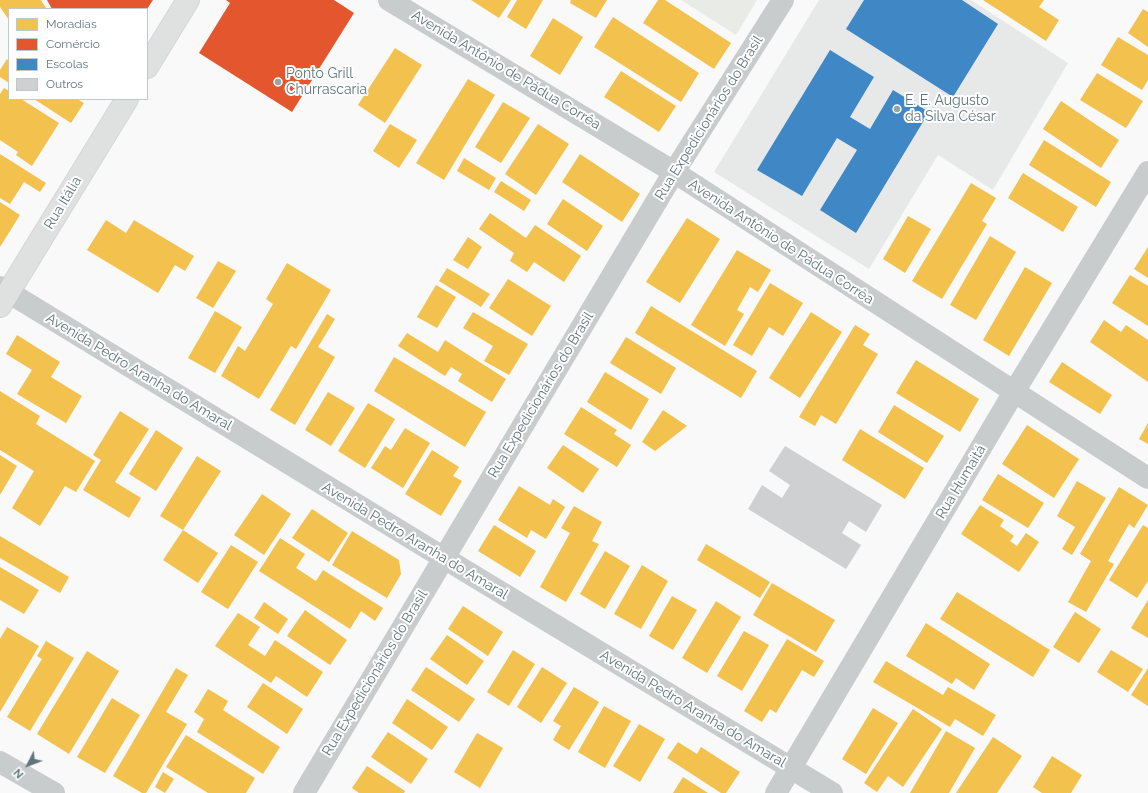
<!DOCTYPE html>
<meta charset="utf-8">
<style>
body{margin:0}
#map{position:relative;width:1148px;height:793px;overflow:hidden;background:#f9f9f9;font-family:Raleway,sans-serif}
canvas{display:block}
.legend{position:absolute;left:8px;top:8px;width:140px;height:92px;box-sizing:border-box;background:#fff;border:1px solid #bfc8cb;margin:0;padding:5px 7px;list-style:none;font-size:12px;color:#60767d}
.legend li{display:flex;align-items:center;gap:8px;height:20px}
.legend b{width:20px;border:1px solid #bfc8cb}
.north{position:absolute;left:8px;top:745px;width:40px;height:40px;-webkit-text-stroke:3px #fff;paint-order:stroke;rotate:228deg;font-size:11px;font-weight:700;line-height:16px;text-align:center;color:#60767d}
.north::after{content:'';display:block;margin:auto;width:14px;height:18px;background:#60767d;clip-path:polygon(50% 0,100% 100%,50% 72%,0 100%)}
</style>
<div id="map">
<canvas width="1148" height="793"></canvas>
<ul class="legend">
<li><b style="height:11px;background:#f2c14e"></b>Moradias</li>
<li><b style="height:11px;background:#e4572e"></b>Comércio</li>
<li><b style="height:11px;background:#3f88c5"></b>Escolas</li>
<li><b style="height:11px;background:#ced0d1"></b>Outros</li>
</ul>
<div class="north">N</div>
</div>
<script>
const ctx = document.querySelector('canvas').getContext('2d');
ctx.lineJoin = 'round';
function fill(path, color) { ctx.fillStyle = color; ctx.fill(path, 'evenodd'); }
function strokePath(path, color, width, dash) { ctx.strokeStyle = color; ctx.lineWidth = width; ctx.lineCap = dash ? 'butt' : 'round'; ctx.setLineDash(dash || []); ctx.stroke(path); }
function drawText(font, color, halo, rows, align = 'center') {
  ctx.font = font + ' Raleway,sans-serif'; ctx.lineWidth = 4; ctx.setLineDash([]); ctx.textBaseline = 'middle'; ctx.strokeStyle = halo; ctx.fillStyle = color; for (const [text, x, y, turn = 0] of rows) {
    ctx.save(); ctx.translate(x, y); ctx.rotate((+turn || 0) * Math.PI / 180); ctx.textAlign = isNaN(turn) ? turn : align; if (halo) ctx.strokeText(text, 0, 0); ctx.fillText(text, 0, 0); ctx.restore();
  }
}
const built = new Path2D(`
 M819,0H971L1068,63L993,190L938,155L869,269L714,172Z`);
const green = new Path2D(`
 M681,0H757L736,35Z`);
const homes = new Path2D(`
 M0,0H41L46,8L44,9H9V20L0,7Z
 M471,0H511L499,18Z
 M517,0H543L526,29L507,17Z
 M571,0H607L596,18L570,3Z
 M658,0H665L731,43L714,69L643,23Z
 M983,0H1044L1039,7L1059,20L1046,41Z
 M1143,9L1148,12V47L1128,33Z
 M613,17L699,73L681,102L594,47Z
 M553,18L583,37L560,75L530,56Z
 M1118,37L1148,55V80L1142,90L1101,65Z
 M395,48L422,65L385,123L358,105Z
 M7,59L9,61V83L0,77V70Z
 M621,71L676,106L659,132L604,97Z
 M1097,73L1143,101L1126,128L1080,100Z
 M468,79L495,95L444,180L416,163Z
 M4,88L9,91V99H21L59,123L32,166L16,155L18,152L0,140V94Z
 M34,99H77L84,103L71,123Z
 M1061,101L1119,140L1101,168L1043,129Z
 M503,102L530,118L501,163L475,147Z
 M390,124L417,140L399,168L373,151Z
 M538,124L569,144L536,195L505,174Z
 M1044,140L1111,182L1096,207L1029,165Z
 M0,154L46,183L40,192L24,182L10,204L0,198Z
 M580,154L640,194L622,222L562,182Z
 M464,158L496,178L489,190L457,171Z
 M1023,173L1078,207L1063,232L1008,198Z
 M501,181L531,200L524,211L494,192Z
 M971,183L996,198L982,221L987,224L942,299L912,281Z
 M563,199L603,226L587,251L547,224Z
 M0,202L20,215L0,247Z
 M490,213L526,238L535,225L581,256L564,282L534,262L527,272L510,261L514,253L479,229Z
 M908,216L931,229L905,273L883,259Z
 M687,218L720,239L680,303L646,282Z
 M106,220L126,233L134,220L194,256L185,271L175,265L158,293L87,250Z
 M990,236L1016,252L976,320L950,305Z
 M468,237L482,247L468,269L453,260Z
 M1148,247V278L1134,269Z
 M737,250L771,270L758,292L750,287L737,310L744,314L725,346L691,325Z
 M218,261L236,271L213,308L196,298Z
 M287,263L331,290L296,349L291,346L259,399L221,376L238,346L245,351L273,304L266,299Z
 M1025,267L1052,283L1009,356L983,340Z
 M447,268L490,294L481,307L439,281Z
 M1130,275L1148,286V326L1112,303Z
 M508,279L551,306L532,336L489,308Z
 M770,283L803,303L783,336L769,327L752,356L733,345Z
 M436,285L456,297L437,328L417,317Z
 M651,306L757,371L741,398L635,333Z
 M215,311L242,327L215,373L188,358Z
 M473,312L528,344L509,375L484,361L493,346L463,328Z
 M811,312L842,332L800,398L769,378Z
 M327,314L335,319L318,347L335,357L295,425L270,410Z
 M1104,320L1121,332L1126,325L1148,340V382L1090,342Z
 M855,325L870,334L863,345L878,354L836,424L821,415L815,426L799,417Z
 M407,333L438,352L445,340L506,379L492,402L458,381L462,374L451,367L445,376L398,346Z
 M17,335L60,362L51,377L82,396L66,423L17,394L32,370L6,354Z
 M626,337L676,368L661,394L610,363Z
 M394,357L486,412L465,447L374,391Z
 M916,360L979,399L960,432L896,393Z
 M1062,362L1112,395L1100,414L1049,382Z
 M605,372L649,399L631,430L587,402Z
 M0,391L40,416L36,424L95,461L76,492L65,486L40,526L12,508L34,471L0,450Z
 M328,392L355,408L331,446L305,430Z
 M368,403L395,419L365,468L338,451Z
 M894,405L944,436L927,463L878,432Z
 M581,407L617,430L614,434L631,445L617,467L564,434Z
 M663,410L687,426L655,451L642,442Z
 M120,411L149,429L115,482L141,498L129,518L83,490L101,460L93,455Z
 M1148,423V444L1139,439Z
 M1027,425L1079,459L1054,498L1002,464Z
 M405,428L430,443L403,488L371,468L385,446L391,450Z
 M860,429L924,468L905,499L842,460Z
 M156,430L183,448L156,491L129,474Z
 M563,445L599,469L583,493L547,468Z
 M432,450L459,467L453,476L462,481L441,516L405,494Z
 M0,455L17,466L0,495Z
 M197,456L221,471L183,530L160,516Z
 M998,474L1044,503L1028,528L982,500Z
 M1077,481L1106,498L1072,555L1062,549L1075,527L1057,516Z
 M519,486L550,505L553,499L565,507L546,539L531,530L527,538L498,520Z
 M1119,487L1148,505L1134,528L1129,524L1108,561L1114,564L1086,612L1068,602L1091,561L1080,554Z
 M262,494L291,514L264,555L234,535Z
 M980,505L1004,520L1000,526L1014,536L1010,541L1017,546L1026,533L1039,542L1019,572L961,534Z
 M574,506L602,522L592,541L599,544L566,602L540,587L570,533L561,528Z
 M312,509L348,533L329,562L292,538Z
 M494,525L536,551L520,577L478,551Z
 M1143,525L1148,528V581L1137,598L1109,580Z
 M183,530L218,553L198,583L163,560Z
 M352,531L399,560L401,574L387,598L332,565Z
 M0,536L69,577L60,593L0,558Z
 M280,538L305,554L296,568L316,581L323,570L383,608L375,621L361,611L350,629L259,571Z
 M706,544L770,582L760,598L697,560Z
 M231,545L258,562L228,609L201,592Z
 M605,551L630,566L605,609L580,594Z
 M642,565L668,581L641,629L614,614Z
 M0,567L39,590L24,614L0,600Z
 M772,583L835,620L816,652L753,615Z
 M957,592L1050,650L1033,677L940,619Z
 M672,596L697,610L673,650L649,636Z
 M1148,600V638L1131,628Z
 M716,601L741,617L707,673L682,658Z
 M264,602L288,619L278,634L254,618Z
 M463,606L503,632L488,656L448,629Z
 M305,610L347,640L330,665L287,636Z
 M1075,612L1101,629L1079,663L1053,647Z
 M238,613L260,627L248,645L265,656L275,640L323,672L307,697L276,676L271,683L215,646Z
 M926,623L990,664L974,690L956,678L952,684L906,656Z
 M7,627L39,646L0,712V639Z
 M744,631L769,645L742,691L717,676Z
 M447,635L484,661L467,685L430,659Z
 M787,639L824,661L814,677L802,670L776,713L770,709L762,722L744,711Z
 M46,641L74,658L30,731L7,717L42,659L37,656Z
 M513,650L535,664L509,706L487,692Z
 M1111,650L1143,669L1128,692L1097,672Z
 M87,651L119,671L69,754L37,734Z
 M886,661L943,695L948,687L996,715L983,736L955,719L950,727L873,682Z
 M426,667L475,699L459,722L411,690Z
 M542,667L567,683L541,723L517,707Z
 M176,668L188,675L166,712L187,724L146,793H142L113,776Z
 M1148,668V706L1131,695Z
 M263,683L303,709L287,734L247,707Z
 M574,687L599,702L569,750L553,740L561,726L553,721Z
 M208,689L228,701L223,710L280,747L263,774L197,732L204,719L194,712Z
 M112,698L140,715L105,773L77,757Z
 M407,699L448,727L432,750L392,723Z
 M604,706L631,721L605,768L578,752Z
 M873,708L898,723L866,774L842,759Z
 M913,709L942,729L903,787L888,776L877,792L864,783Z
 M639,724L665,739L640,782L613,766Z
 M946,731L975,748L949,793H910Z
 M388,732L428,759L411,784L371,757Z
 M477,733L503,748L480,788L454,772Z
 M186,735L255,778L246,793H208L166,767Z
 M993,737L1022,756L997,793H956Z
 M678,742L697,754L701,747L740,772L726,793H721L667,758Z
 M1052,756L1082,775L1071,793H1042L1033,787Z
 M367,766L405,791L404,793H359L352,788Z
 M163,772L174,779L165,793L155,787Z
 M683,777L708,793H673Z`);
const shops = new Path2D(`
 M47,0H153L147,9H52Z
 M226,0H334L354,13L292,112L199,53L230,3Z`);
const schools = new Path2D(`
 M864,0H962L998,24L953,97L846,29Z
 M830,50L874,77L850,117L870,129L893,90L929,112L856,233L820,210L857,150L837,138L802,196L757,170Z`);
const building = new Path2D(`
 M785,446L882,505L866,532L849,521L842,533L861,545L846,569L748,509L762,485L782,498L790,485L769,471Z`);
const street = new Path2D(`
 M389,0L674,172L1148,478
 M0,287L444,558L832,793
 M0,762L54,793
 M304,793L674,172L783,0
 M776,793L1014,392L1148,172`);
const secondary = new Path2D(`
 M147,67L188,0
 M0,306L127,99`);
const markers = [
 [278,82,4,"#96a4a8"],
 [897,109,4,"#96a4a8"]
];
const streetNames = [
 ["Avenida Antônio de Pádua Corrêa",506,70,31],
 ["Rua Expedicionários do Brasil",709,118,-58],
 ["Rua Itália",63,203,-59],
 ["Avenida Antônio de Pádua Corrêa",781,242,33],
 ["Avenida Pedro Aranha do Amaral",139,372,31],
 ["Rua Expedicionários do Brasil",541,395,-59],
 ["Rua Humaitá",961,482,-59],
 ["Avenida Pedro Aranha do Amaral",415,541,31],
 ["Rua Expedicionários do Brasil",375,673,-59],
 ["Avenida Pedro Aranha do Amaral",693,709,31]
];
const poiNames = [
 ["Ponto Grill",286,74],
 ["Churrascaria",286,90],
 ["E. E. Augusto",905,101],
 ["da Silva César",905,117]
];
fill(built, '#e7e9e9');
fill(green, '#e8ebe6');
fill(homes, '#f2c14e');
fill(shops, '#e4572e');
fill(schools, '#3f88c5');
fill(building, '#ced0d1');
strokePath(secondary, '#d5d6d7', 24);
strokePath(street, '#c9cccd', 22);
strokePath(secondary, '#dfe0e0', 22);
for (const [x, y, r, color] of markers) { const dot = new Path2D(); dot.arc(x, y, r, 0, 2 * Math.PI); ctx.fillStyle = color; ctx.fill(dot); strokePath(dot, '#fff', 1.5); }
drawText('14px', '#60767d', '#fff', streetNames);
drawText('14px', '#60767d', '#fff', poiNames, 'left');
</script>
